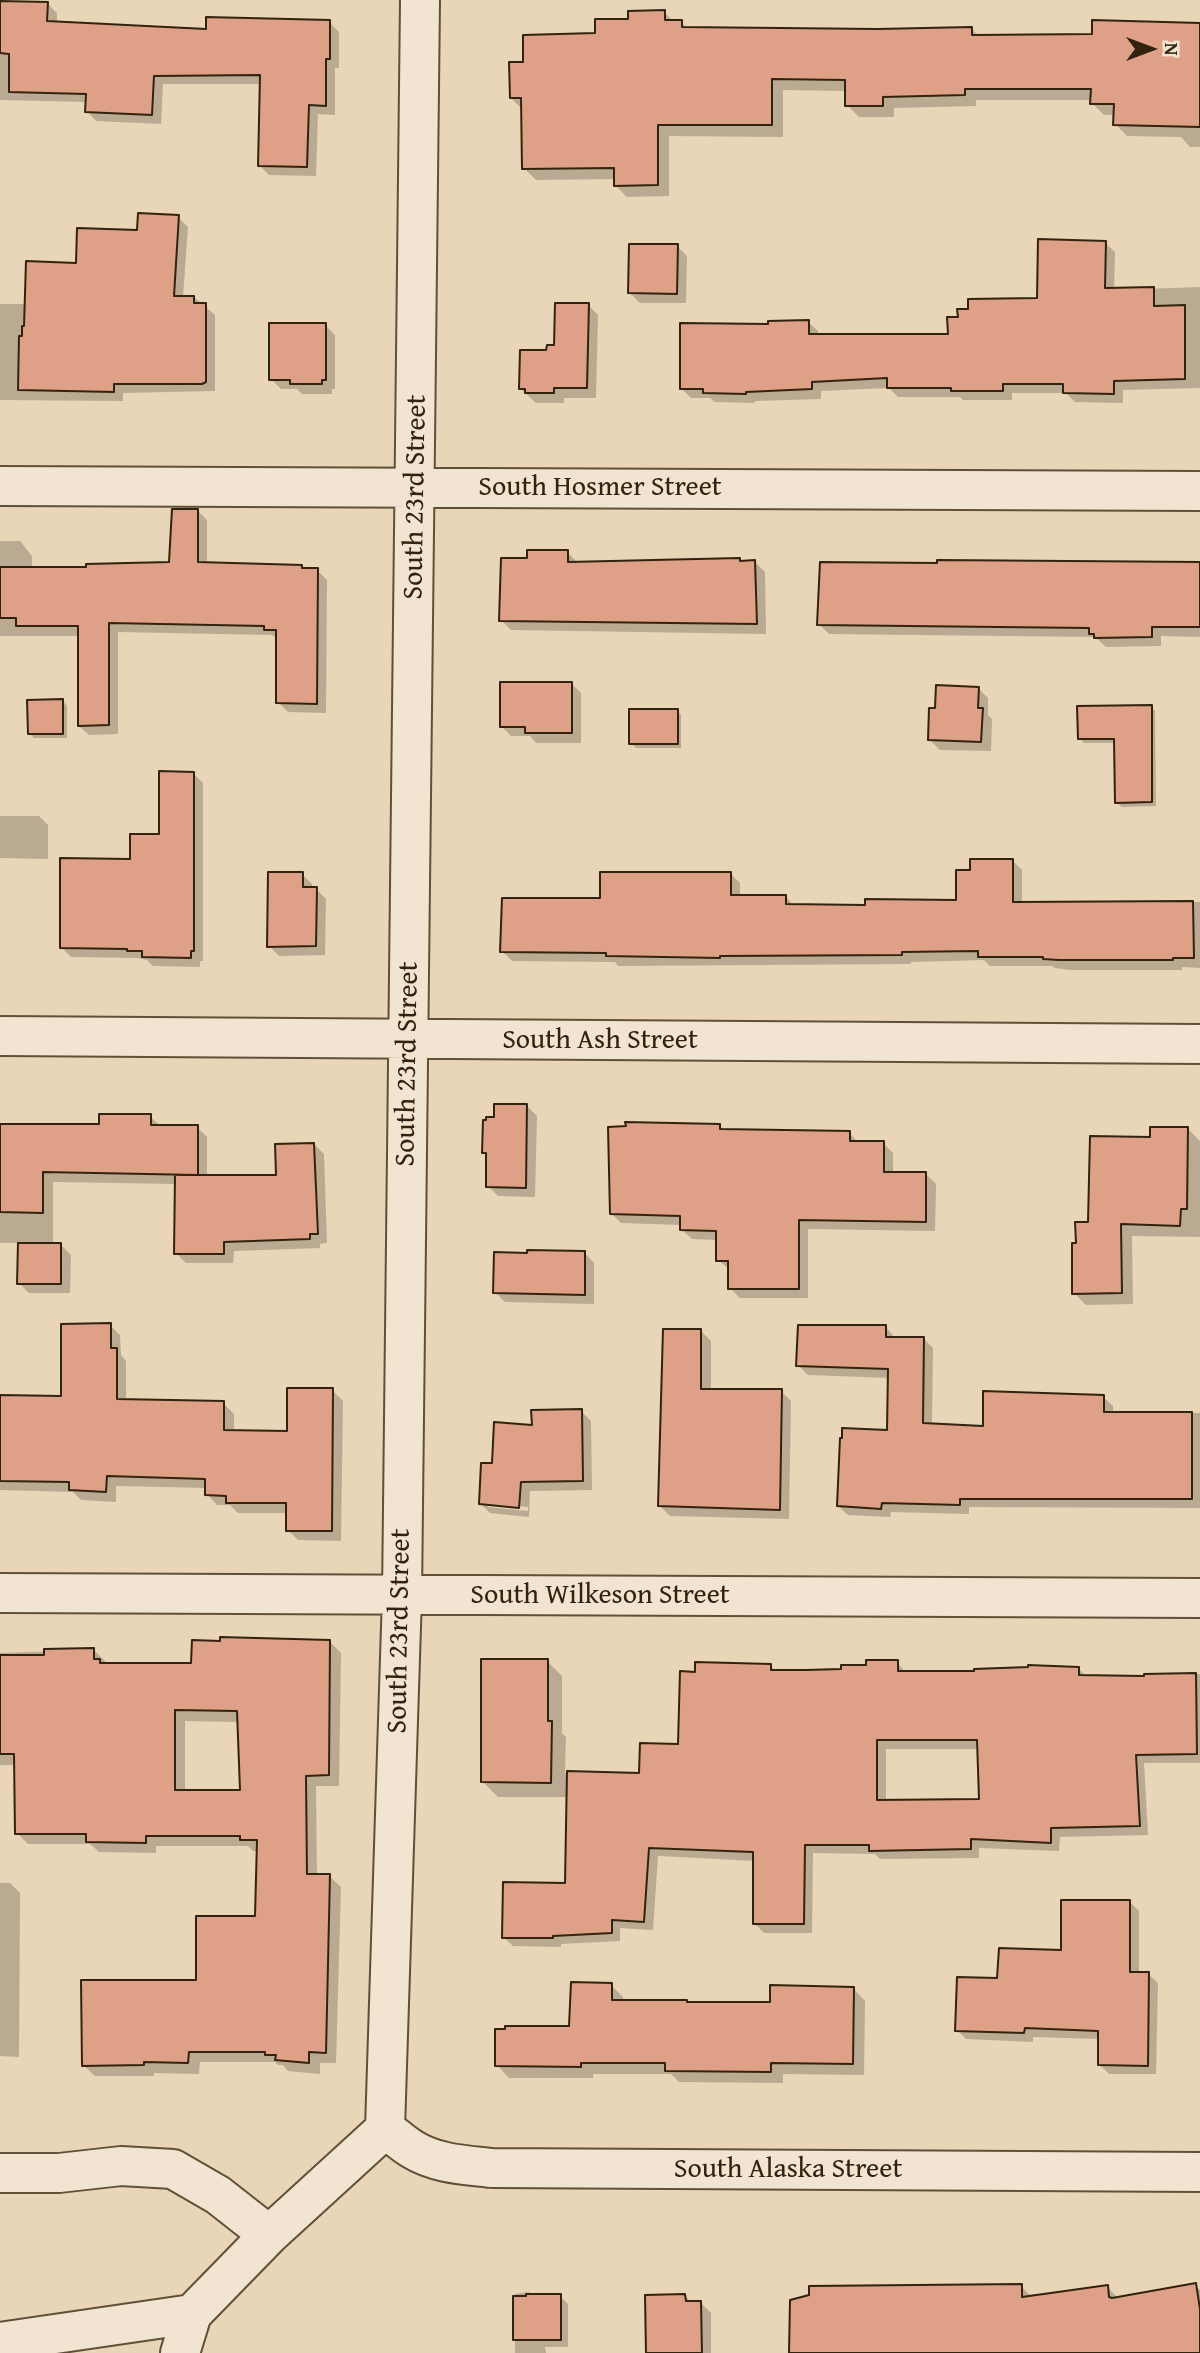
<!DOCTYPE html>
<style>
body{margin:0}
#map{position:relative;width:1200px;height:2353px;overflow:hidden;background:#e9d5b7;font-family:"Gentium Book Plus",serif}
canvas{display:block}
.north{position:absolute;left:1116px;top:14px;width:70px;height:70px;-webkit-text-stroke:5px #f1e4d0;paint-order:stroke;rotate:90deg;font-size:19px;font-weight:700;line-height:28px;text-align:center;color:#32230e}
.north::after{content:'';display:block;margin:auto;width:24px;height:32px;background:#32230e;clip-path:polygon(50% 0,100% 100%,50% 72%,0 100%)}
</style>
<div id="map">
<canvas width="1200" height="2353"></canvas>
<div class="north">N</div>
</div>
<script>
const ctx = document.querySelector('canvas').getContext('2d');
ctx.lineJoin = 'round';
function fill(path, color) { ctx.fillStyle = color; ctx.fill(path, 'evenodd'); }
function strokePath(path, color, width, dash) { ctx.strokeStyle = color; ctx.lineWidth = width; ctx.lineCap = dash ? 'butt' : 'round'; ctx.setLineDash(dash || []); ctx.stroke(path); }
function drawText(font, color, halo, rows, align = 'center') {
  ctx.font = font + ' "Gentium Book Plus",serif'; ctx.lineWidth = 7; ctx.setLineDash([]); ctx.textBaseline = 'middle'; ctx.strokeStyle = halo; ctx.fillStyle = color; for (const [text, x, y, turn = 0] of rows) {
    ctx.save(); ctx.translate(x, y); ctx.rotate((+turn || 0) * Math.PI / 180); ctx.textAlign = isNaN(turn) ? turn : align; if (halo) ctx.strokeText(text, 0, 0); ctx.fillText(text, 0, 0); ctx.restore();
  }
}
const shadow = new Path2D(`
 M0,2L47,3L57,13V23L208,31L329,22L339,32V68H335V115L318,114L316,176L269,175L259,165L261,84H163L161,124L96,121L87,111V102L0,100Z
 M664,12L674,22H681L688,29L877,31L972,29L979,37L1094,36L1179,25V22H1200V147H1190L1181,137L1127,136L1115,124V115H1104L1092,103V100H976V106L894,108V117H859L847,105V91L783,90V137L669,136V196L627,197L615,185V179L536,180L524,168L523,110L511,98L525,63L630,20Z
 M178,217L188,227L183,297H194L215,315V391L123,393V401L0,400V304H27L78,264L139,231Z
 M1105,243L1115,252L1114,290L1200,287V388L1123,390V403L1075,402L1066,393H1012V400H963L960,397H898L889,388L821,391V399L755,401V403L715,402L710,398H691L681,388L770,326L808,322L818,331V336H950L960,319L1038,300Z
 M677,246L687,256L686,303H640L630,293Z
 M588,305L598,315L596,398H564V403H536L521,389L548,352L556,346Z
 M325,325L335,335V389H332V394H302L297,389H281L271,379Z
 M197,510L207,520V564L317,570L327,580L326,713L288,712L278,702V639L272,635L118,632V734L89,735L79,726V636H0V541H20L32,556V569H87L170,564Z
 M567,552L577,562H755L765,572L766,634L511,630L501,620L528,560Z
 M1200,564V637L1161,636V646L1106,647L1095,637L829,634L819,624Z
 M571,683L581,693V743H536L530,736H511L501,726Z
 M978,688L988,698V715L992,719L991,751L940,750L930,740Z
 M63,701L67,706V738H34L29,733Z
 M1151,706L1155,711L1156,806L1122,807L1117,803L1115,743H1084L1079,738Z
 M677,710L681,715V748H636L631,743Z
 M194,774L203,783V961H200V967L153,966L147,960L137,958L71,957L62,948L132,861L161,836Z
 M0,816H39L48,825V859L0,858Z
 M1012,860L1022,870V903L1200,902V968L1182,967V970H1070L1055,968L1052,966H990L984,960L911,962V964L618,966L615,962L512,961L502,951L602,900L730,873L740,883V897H786L794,906H867L958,901L972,871Z
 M302,874L312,884V889H316L326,899L325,955L279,956L269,946Z
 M527,1106L537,1116L535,1197L498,1196L488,1186V1157L484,1153L495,1118Z
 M150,1116L161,1127H197L207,1137V1177H278L314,1144L324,1154L327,1243L320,1244V1248L234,1251L233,1263H186L176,1253L177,1184L53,1182V1245H61L71,1255L70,1293H29L19,1283L20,1243H0V1126H101Z
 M720,1126L725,1131L849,1133L859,1143H883L893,1153V1174H926L936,1184L935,1231L808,1229V1298H740L730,1288V1270L718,1260V1240L692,1239L682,1230V1225L621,1223L611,1213Z
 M1188,1129L1200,1141V1237L1132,1236L1133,1304L1086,1305L1074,1293L1078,1245L1090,1224L1151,1139Z
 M585,1253L594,1263V1304L505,1302L495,1292Z
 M110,1325L120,1335L121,1355L126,1361V1401L223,1403L234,1414V1432L289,1433L332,1390L343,1401L341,1541L298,1540L288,1530V1513H238L230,1505H217L207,1494V1488L116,1486V1502L81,1500L73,1492L0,1490V1396L63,1398Z
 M885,1326L895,1338H923L933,1348L932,1425L984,1427L1103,1397L1113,1406V1413H1200V1508L969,1507V1514L891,1512L890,1517L848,1515L838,1506L889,1432L890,1378L808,1375L798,1365Z
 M701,1331L711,1341V1390L781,1391L791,1401L789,1519L670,1516L660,1506Z
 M581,1411L591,1421L592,1490L530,1491L529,1517L490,1513L480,1503L493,1465L533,1427ZM488,1503L528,1507V1511L488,1507Z
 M329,1641L341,1653L339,1786H316L317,1876H329L341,1887L336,2063H320V2074L288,2071L283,2065H278L275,2062H200L199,2074L154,2073V2076H95L83,2065L197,1981L257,1918L259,1851H253L248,1846H156V1853L99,1852L90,1844H28L17,1833L16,1765H0V1653L94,1650L105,1661V1665H193ZM185,1721L239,1722L242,1791L185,1792Z
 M547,1661L562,1676V1733L566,1737L565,1773L641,1775L680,1746L696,1673L770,1665L777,1672L843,1670L897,1662L906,1673L1078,1668L1087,1677L1146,1678V1676L1200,1674V1763H1144L1148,1835L1060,1837L1059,1851L979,1848V1858L880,1859L875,1854L813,1853L812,1933H764L755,1924V1861L658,1856L653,1930L620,1928V1941L561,1944V1947L513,1946L503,1937L567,1885L568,1797H498L483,1782ZM886,1749H979L981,1801L886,1802Z
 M0,1883H10L20,1893L19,2057L0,2056Z
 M1130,1902L1139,1911V1974H1148L1158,1983L1156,2074H1109L1099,2064V2039L1033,2037V2042L966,2039L957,2030L999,1980L1063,1951Z
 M611,1985L623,1997V2001H687L689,2003L772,2004L853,1988L865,2001L864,2075L783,2074V2083L679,2082L671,2074H593V2078H509L497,2065L570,2028Z
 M1195,2285L1200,2290V2353H1079L1107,2287L1117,2297Z
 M1021,2286L1032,2297V2353H791Z
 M529,2292L533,2296H560L568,2304V2347H545L546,2353H515V2294Z
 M685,2296L692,2303H701L711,2313V2353H647Z`);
const building = new Path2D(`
 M0,1L48,2L47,21L206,29V17L330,20V59H326V106L309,105L307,167L258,166L260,75L154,76L152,115L85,112L86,94L9,92V54L0,53Z
 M665,10V20H682V27L877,29L972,27V35L1092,34V20L1200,23V127L1113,125L1114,104H1090L1091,89H965V95L883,97V106H845V80L772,79V125H658V185L614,186V168L522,169L521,98H510L509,62H523V35L595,33V19H628V11Z
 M138,213L179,215L174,296H194V303H206V382L202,384H114V392L18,390L19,336H22V326H24L26,261L76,263L77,228L137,230Z
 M1038,239L1106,241L1105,288L1154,287V306L1185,305V379L1114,381V394L1063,393V384H1003V391H951V388H887V378L812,382V389L746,392V394L703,393V389H680V323L768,324V321L809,320V334H948L947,317H958L957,309H968V299L1037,298Z
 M629,244H678L677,294L628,293Z
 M555,303H589L587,388H554V393H525V389H519L520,350H546L547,345H554Z
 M269,323H326V380H322V384H290V380H269Z
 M172,509H198V562L302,565V568H318L317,704L276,703V630H264V626L109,623V725L78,726V626H16V618H0V567H86V564L169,562Z
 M527,550H568V562L740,558V561L755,560L757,624L499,621L501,558H527Z
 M937,560L1200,562V627H1152V637L1094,638V634H1089V628L817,625L820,562L937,563Z
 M500,682H572V733H525V727H500Z
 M936,685L979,687L978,708H983L981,742L928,740L929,708H935Z
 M63,699V734H28L27,700Z
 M1152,705V802L1115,803L1114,739H1078L1077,706Z
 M629,709H678V744H629Z
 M159,771L194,772V951H191V958L142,957V951H127V949L60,948V858L130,859V834H159Z
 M970,859H1013V902L1193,901L1194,958H1173V960H1059L1043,959V957H978V951L902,952V955L720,956V958L606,956V953L500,952L502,898H600V872H731V895H786V904L865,905V899L956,900V870H970Z
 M268,872H303V887H317L316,946L267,947Z
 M494,1104H527L526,1188L486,1187V1153H482L483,1120H486V1117H494Z
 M99,1114H151V1125H198V1175L43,1172V1213L0,1212V1124H99Z
 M625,1122L720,1124V1129L850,1131V1141H884V1172H926V1222L799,1220V1289H728V1261H716V1231L680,1230V1216L610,1214L608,1127L626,1126Z
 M1150,1127H1188L1187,1209H1181L1180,1226L1121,1224L1122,1293L1072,1294V1243H1076L1075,1222H1088L1090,1136L1150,1137Z
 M314,1143L318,1234H310V1239L224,1242V1254H174L175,1175H276L275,1144Z
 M18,1243H61V1284H17Z
 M527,1250L585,1251V1295L493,1293L494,1252L527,1253Z
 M111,1323V1348H117V1399L224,1401V1430L287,1431V1388H333L332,1531H286V1503H226V1496L205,1495V1479L107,1476L106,1492L69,1490V1482L0,1481V1395L61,1396V1324Z
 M798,1325H886V1337H924L923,1423L983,1426V1391L1104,1395V1412H1192V1499H960V1505L882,1503L881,1509L837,1506L840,1438H842V1428L887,1430L888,1369L796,1366Z
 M663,1329H701V1389H782L780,1510L658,1506Z
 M582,1409L583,1481L521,1482L519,1508L479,1504L481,1463H492L494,1422L532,1425L531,1410Z
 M220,1637L330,1640L329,1775L306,1776L307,1874H330L326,2053L309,2052V2063L275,2060L276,2055H265V2052H189L188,2063L144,2062V2065L82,2066L81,1980H196V1916H255L257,1840H240V1836H146V1843L86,1842V1834H15L14,1754H0V1655H44V1649L94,1648V1659H100V1663H191L192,1640L220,1641ZM175,1710L237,1711L240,1790H175Z
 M481,1659H548V1721H552L551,1783L481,1782Z
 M866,1660H898V1671H974V1669L1028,1667V1665L1079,1667V1675L1144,1676V1674L1196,1673L1197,1754L1136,1755L1140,1826L1051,1828V1843L971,1839V1849L869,1851V1845H805L804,1924H753V1852L649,1848L644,1922L612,1920V1933L553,1936V1938H502L503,1882L565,1883L567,1771L639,1773L640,1743L678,1744L680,1671L695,1672V1662L771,1664V1670H806L841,1669V1665H866ZM877,1740H977L979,1799L877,1800Z
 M1061,1900H1130V1972H1149L1148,2066L1098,2065V2031L1025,2028L1024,2033L955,2031L957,1977L997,1978L999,1948L1061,1950Z
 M571,1982L612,1983V2000H687V2002H770V1985L854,1987L853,2064L771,2063V2072L665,2071V2063H581V2067L495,2066V2029H505V2026H569Z
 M1196,2283L1200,2309V2353H789L790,2300L809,2295V2286L1022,2284V2297L1108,2285L1109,2297L1112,2298Z
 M526,2294H561V2340H513V2296H526Z
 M685,2294L686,2301H701L702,2353H646L645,2295Z`);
const minor = new Path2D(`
 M0,486L1200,491
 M0,1036L1200,1044
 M0,1593L1200,1598
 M385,2129L402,1595L420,0
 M385,2129C394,2135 402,2143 412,2149C436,2164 465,2165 492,2168L1200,2172
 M0,2173H59L121,2166L173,2169L218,2195L269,2235
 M0,2342L192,2314
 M180,2353L192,2314L269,2235L385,2129`);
const streetNames = [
 ["South Hosmer Street",600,488],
 ["South 23rd Street",416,497,-89],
 ["South Ash Street",600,1041],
 ["South 23rd Street",408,1064,-89],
 ["South Wilkeson Street",600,1596],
 ["South 23rd Street",400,1631,-89],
 ["South Alaska Street",788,2170]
];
fill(shadow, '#0003');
fill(building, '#dea087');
strokePath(building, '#32230e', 2);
strokePath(minor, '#605038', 42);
strokePath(minor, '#f1e4d0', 38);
drawText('28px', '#32230e', '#f1e4d0', streetNames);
</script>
